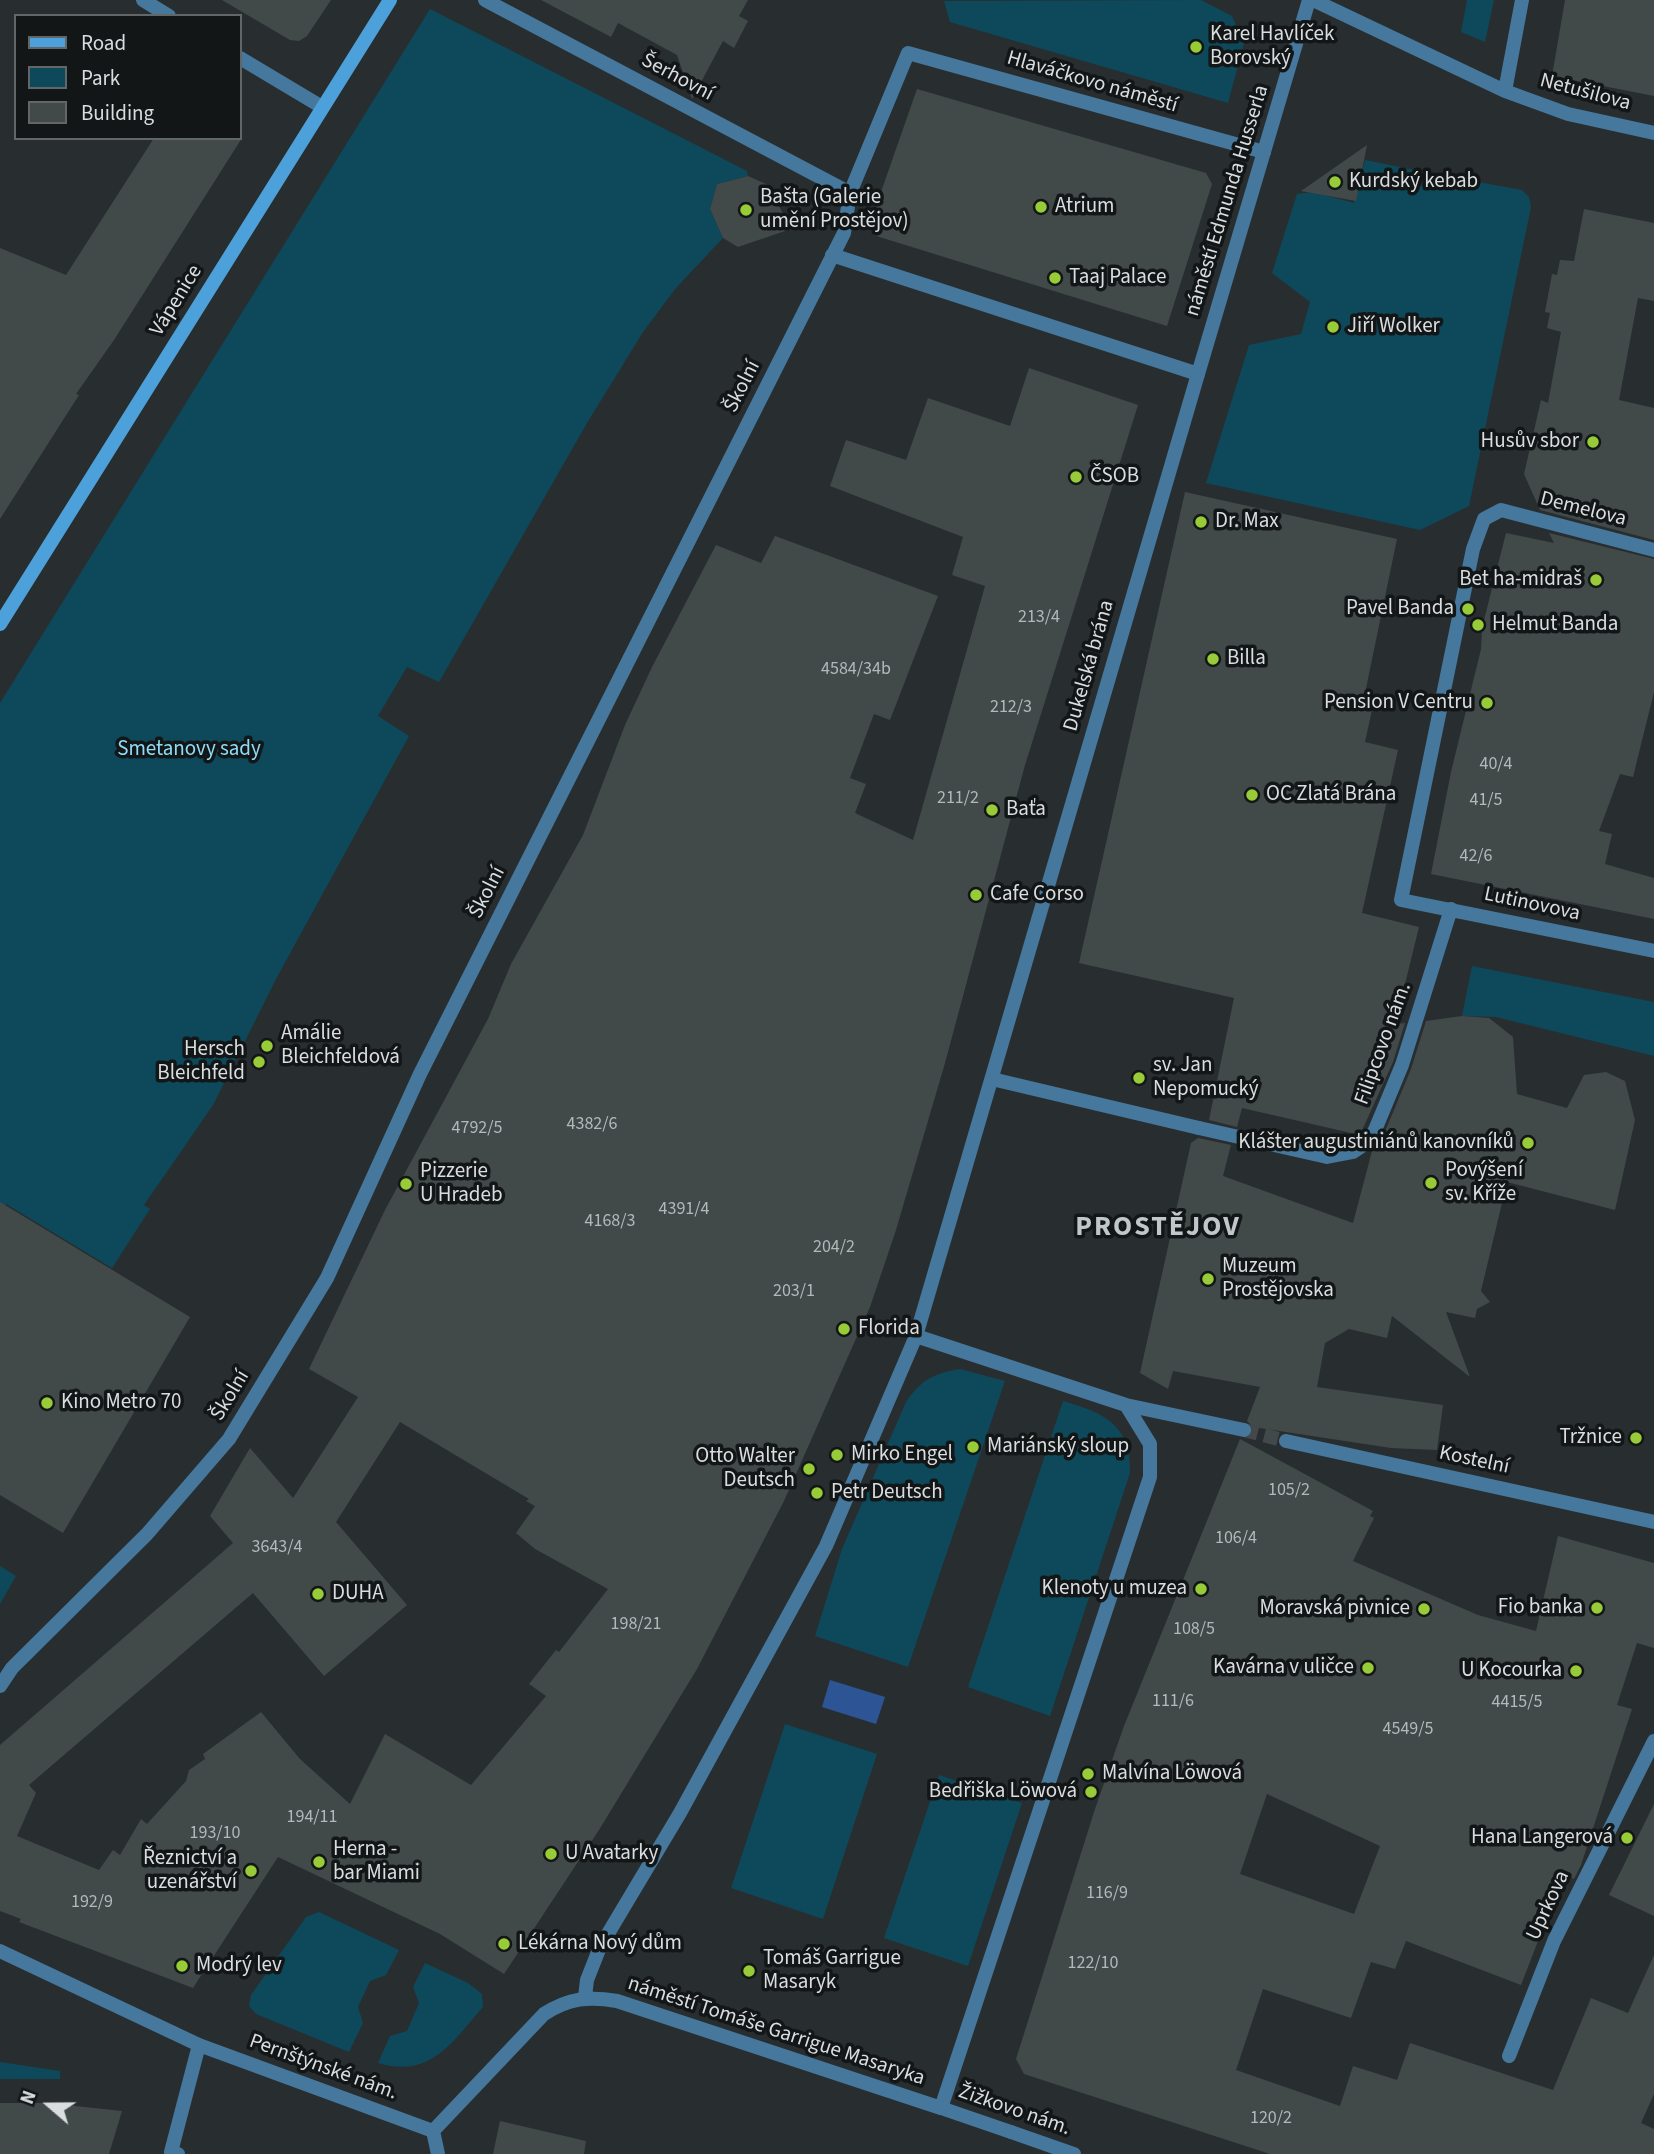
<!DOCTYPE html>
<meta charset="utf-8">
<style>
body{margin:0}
#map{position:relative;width:1654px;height:2154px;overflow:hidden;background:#282e30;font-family:"Source Sans 3",sans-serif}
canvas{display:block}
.legend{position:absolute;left:14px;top:14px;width:228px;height:126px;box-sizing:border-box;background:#131617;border:2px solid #626667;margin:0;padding:9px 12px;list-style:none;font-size:21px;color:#d9dddf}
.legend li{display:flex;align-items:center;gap:14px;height:35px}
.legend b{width:35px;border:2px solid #626667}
.north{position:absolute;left:14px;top:2070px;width:70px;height:70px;-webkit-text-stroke:5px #131617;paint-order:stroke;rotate:290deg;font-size:19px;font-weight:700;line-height:28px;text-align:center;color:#d9dddf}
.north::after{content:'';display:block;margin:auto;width:24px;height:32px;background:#d9dddf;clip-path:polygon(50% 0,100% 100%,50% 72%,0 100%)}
</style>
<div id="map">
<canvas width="1654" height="2154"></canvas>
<ul class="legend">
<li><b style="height:9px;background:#4ca1db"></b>Road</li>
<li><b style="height:19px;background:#0d495a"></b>Park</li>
<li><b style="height:19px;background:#424949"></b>Building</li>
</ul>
<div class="north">N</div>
</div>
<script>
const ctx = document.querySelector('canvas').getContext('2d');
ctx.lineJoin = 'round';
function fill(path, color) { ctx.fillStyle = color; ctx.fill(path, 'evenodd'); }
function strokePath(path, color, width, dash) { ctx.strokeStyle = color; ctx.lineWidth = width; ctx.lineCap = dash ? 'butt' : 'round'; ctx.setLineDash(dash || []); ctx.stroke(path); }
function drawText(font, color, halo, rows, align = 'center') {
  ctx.font = font + ' "Source Sans 3",sans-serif'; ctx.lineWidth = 7; ctx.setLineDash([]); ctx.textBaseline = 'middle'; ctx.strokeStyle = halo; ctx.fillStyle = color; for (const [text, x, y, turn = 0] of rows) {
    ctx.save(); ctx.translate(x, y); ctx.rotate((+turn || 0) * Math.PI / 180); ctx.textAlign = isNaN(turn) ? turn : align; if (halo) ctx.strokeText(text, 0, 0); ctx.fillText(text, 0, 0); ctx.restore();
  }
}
const green = new Path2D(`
 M1201,0L1232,16L1244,43L1228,103L950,22L944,1Z
 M1467,0H1494L1485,42L1461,32Z
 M430,9L747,171L748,176L717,184L710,209L723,238L676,288L643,332L587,423L439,682L407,667L378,716L409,736L276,979L213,1105L144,1205L150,1209L112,1268L6,1204L0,1213V703Z
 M1365,160L1420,171L1417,184L1424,187L1429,173L1522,190L1529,197L1531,207L1469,506L1420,530L1206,483L1249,345L1301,334L1310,302L1272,273L1297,194L1313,192L1354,203Z
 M1472,966L1654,1002V1056L1496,1017L1462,1016Z
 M960,1369L1005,1381L908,1667L815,1636L842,1549L906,1402C921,1380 934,1373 960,1369Z
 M1063,1401C1105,1413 1131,1425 1130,1473L1050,1716L968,1687Z
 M0,1566L16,1576L0,1604Z
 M785,1724L877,1754L823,1919L731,1888Z
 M939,1775L1022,1803L968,1966L884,1938Z
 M319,1912L399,1950L386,1975L370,1981L358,2007L363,2023L349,2052L256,2014L249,2006L251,1995L306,1917Z
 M425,1963L468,1983L482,1994L483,2007C452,2042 431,2079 378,2063L390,2036L407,2031L419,2003L413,1987Z
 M0,2062L60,2071V2079H0Z`);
const water = new Path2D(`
 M830,1680L885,1697L876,1724L822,1707Z`);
const building = new Path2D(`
 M222,0H331L307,36L299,41L290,40Z
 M541,0H748L739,16L748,21L734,48L723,41L692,99L677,55L618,23L611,37Z
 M1565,0H1654V96L1552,76Z
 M917,89L1206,173L1212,184L1167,326L873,235L872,222L881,192Z
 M154,138H242L114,340L76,394L79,395L0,519V248L66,275Z
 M1367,145L1356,201L1301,191Z
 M748,176L768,185L791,229L738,247L723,238L710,209L717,184Z
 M1584,209L1654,223V301L1638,298L1619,400L1654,408V540L1540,510L1524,474L1541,400L1548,403L1561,332L1547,328L1550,313L1545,312L1552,274L1557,275L1560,260L1574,261Z
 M1029,368L1138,405L1025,765L945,1063L896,1230L870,1307L784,1501L697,1669L599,1830L504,1974L440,1934L278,1857L193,1988L19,1922L21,1919L0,1911V1745L233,1543L210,1516L250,1448L293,1498L358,1397L309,1369L385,1210L488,1019L511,964L583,835L625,725L652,667L716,545L761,563L775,536L938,596L890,720L874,714L850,778L866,784L855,813L913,840L985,586L952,575L963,537L830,486L846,440L906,460L928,398L1010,426ZM400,1422L529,1499L526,1501L535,1506L516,1533L535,1549L608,1589L559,1652L556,1650L529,1684L546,1696L471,1785L385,1734L350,1804L300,1759L261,1712L203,1754L205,1759L189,1770L186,1781L147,1824L141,1819L120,1855L113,1850L99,1870L17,1836L36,1793L29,1785L253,1593L324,1676L407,1605L336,1522Z
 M1185,492L1397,539L1364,698L1374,701L1365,742L1398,750L1362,913L1419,927L1406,980L1390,1025L1405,1023L1393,1062L1360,1135L1242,1108L1237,1127L1209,1120L1234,998L1079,963Z
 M1506,533L1554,543L1549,533L1654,559V692L1633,777L1620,774L1599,831L1612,834L1605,864L1654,878V919L1431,874L1451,772L1481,649L1482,628Z
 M1462,1016L1489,1018L1513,1037L1517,1094L1567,1108L1584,1075L1606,1072L1625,1081L1635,1120L1615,1210L1507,1182L1481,1291L1490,1302L1477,1309L1475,1318L1446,1312L1470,1377L1392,1316L1387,1338L1349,1329L1325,1343L1317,1387L1443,1405L1437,1450L1391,1448L1253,1427L1247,1421L1260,1387L1173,1371L1168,1389L1140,1373L1191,1143L1198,1138L1231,1145L1223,1176L1353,1223L1372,1151L1384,1134L1411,1069L1426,1021Z
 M0,1202L190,1317L63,1533L0,1495Z
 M1240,1439L1373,1511L1370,1516L1374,1518L1353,1561L1478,1615L1536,1631L1558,1536L1654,1563V1648L1637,1643L1617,1705L1632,1709L1581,1865L1574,1879L1564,1874L1521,1985L1406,1941L1395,1969L1371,1962L1351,2018L1263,1989L1236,2070L1340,2106L1353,2066L1397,2080L1410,2043L1553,2090L1591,1998L1628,2013L1654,1955V2094L1641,2123L1654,2129V2154H1270L1024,2074L1016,2059L1095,1809L1124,1726ZM1267,1794L1380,1846L1354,1914L1240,1874Z
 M1654,1804V1916L1609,1895Z
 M0,2103H47L122,2111L109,2154H0Z
 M500,2121L586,2141L584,2154H493Z`);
const minorTunnel = new Path2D(`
 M1244,1430L1286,1441`);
const pedestrian = new Path2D(`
 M832,255L1198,374L1309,0
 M992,1079L1199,1128
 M941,2108L1011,2132
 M178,2154L171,2152L199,2045`);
const minor = new Path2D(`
 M143,0L169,16
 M485,0L850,193
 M1313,0L1505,91L1522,0
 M240,58L322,107
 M1505,91L1568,114L1654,133
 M1654,550L1501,510L1484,519L1473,549L1401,900L1654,951
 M1199,1128L1327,1157L1353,1152L1365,1144L1375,1130L1402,1065L1451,909
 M1126,1405L1244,1430
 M1286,1441L1654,1522
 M0,1686L12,1668L147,1534L229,1439L327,1278L420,1074L844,233L850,193L908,53L1264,152
 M0,1951L199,2045L433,2131
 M585,1997L587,1980L600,1947L680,1813L826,1546L916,1336L1198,374
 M1509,2056L1554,1941L1654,1741
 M433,2131L544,2014C569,1998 589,1996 617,2001L941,2108L1150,1477V1444L1126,1405L916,1336
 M433,2131L438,2154
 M1011,2132L1074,2154`);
const secondary = new Path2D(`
 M0,624L390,0`);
const markers = [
 [1196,47,7,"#97cc38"],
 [1335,182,7,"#97cc38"],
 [1041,207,7,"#97cc38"],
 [746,210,7,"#97cc38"],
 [1055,278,7,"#97cc38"],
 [1333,327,7,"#97cc38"],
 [1593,442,7,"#97cc38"],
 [1076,477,7,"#97cc38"],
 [1201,522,7,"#97cc38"],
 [1596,580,7,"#97cc38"],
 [1468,609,7,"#97cc38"],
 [1478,625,7,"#97cc38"],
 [1213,659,7,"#97cc38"],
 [1487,703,7,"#97cc38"],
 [1252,795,7,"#97cc38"],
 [992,810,7,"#97cc38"],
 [976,895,7,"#97cc38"],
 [267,1046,7,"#97cc38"],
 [259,1062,7,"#97cc38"],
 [1139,1078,7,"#97cc38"],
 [1528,1143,7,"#97cc38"],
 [1431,1183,7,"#97cc38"],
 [406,1184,7,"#97cc38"],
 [1208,1279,7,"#97cc38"],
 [844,1329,7,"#97cc38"],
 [47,1403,7,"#97cc38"],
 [1636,1438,7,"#97cc38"],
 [973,1447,7,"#97cc38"],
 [837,1455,7,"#97cc38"],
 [809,1469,7,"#97cc38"],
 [817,1493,7,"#97cc38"],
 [1201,1589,7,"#97cc38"],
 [318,1594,7,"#97cc38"],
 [1597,1608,7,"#97cc38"],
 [1424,1609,7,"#97cc38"],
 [1368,1668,7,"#97cc38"],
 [1576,1671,7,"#97cc38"],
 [1088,1774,7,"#97cc38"],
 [1091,1792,7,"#97cc38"],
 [1627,1838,7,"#97cc38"],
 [551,1854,7,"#97cc38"],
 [319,1862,7,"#97cc38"],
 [251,1871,7,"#97cc38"],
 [504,1944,7,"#97cc38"],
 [182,1966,7,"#97cc38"],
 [749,1971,7,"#97cc38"]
];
const numberNames = [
 ["213/4",1039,618],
 ["4584/34b",856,670],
 ["212/3",1011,708],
 ["40/4",1496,765],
 ["211/2",958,799],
 ["41/5",1486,801],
 ["42/6",1476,857],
 ["4382/6",592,1125],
 ["4792/5",477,1129],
 ["4391/4",684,1210],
 ["4168/3",610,1222],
 ["204/2",834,1248],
 ["203/1",794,1292],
 ["105/2",1289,1491],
 ["106/4",1236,1539],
 ["3643/4",277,1548],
 ["198/21",636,1625],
 ["108/5",1194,1630],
 ["111/6",1173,1702],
 ["4415/5",1517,1703],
 ["4549/5",1408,1730],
 ["194/11",312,1818],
 ["193/10",215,1834],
 ["116/9",1107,1894],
 ["192/9",92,1903],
 ["122/10",1093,1964],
 ["120/2",1271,2119]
];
const poiNames = [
 ["Karel Havlíček",1210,35],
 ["Borovský",1210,59],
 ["Kurdský kebab",1349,182],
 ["Bašta (Galerie",760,198],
 ["umění Prostějov)",760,222],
 ["Atrium",1055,207],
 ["Taaj Palace",1069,278],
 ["Jiří Wolker",1347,327],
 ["Husův sbor",1579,442,"right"],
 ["ČSOB",1090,477],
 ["Dr. Max",1215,522],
 ["Bet ha-midraš",1582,580,"right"],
 ["Pavel Banda",1454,609,"right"],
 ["Helmut Banda",1492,625],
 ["Billa",1227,659],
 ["Pension V Centru",1473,703,"right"],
 ["OC Zlatá Brána",1266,795],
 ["Baťa",1006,810],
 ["Cafe Corso",990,895],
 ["Amálie",281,1034],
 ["Bleichfeldová",281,1058],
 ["Hersch",245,1050,"right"],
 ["Bleichfeld",245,1074,"right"],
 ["sv. Jan",1153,1066],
 ["Nepomucký",1153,1090],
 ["Klášter augustiniánů kanovníků",1514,1143,"right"],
 ["Povýšení",1445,1171],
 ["sv. Kříže",1445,1195],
 ["Pizzerie",420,1172],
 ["U Hradeb",420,1196],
 ["Muzeum",1222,1267],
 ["Prostějovska",1222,1291],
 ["Florida",858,1329],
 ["Kino Metro 70",61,1403],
 ["Tržnice",1622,1438,"right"],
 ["Mariánský sloup",987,1447],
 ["Mirko Engel",851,1455],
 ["Otto Walter",795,1457,"right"],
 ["Deutsch",795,1481,"right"],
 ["Petr Deutsch",831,1493],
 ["Klenoty u muzea",1187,1589,"right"],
 ["DUHA",332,1594],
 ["Fio banka",1583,1608,"right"],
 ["Moravská pivnice",1410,1609,"right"],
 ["Kavárna v uličce",1354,1668,"right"],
 ["U Kocourka",1562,1671,"right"],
 ["Malvína Löwová",1102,1774],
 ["Bedřiška Löwová",1077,1792,"right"],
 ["Hana Langerová",1613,1838,"right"],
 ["Herna -",333,1850],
 ["bar Miami",333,1874],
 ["U Avatarky",565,1854],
 ["Řeznictví a",237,1859,"right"],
 ["uzenářství",237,1883,"right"],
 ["Lékárna Nový dům",518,1944],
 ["Tomáš Garrigue",763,1959],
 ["Masaryk",763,1983],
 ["Modrý lev",196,1966]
];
const streetNames = [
 ["Šerhovní",677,78,28],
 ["Hlaváčkovo náměstí",1092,83,16],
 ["Netušilova",1585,93,15],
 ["náměstí Edmunda Husserla",1228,201,-73],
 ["Vápenice",177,301,-58],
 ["Školní",743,387,-63],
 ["Demelova",1583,510,14],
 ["Dukelská brána",1090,666,-74],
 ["Školní",488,893,-63],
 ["Lutinovova",1532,905,12],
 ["Filipcovo nám.",1384,1044,-70],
 ["Školní",231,1396,-59],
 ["Kostelní",1474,1461,12],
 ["Uprkova",1549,1906,-65],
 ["náměstí Tomáše Garrigue Masaryka",776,2032,18],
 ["Pernštýnské nám.",323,2068,20],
 ["Žižkovo nám.",1014,2111,19]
];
const parkNames = [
 ["Smetanovy sady",189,750]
];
const districtNames = [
 ["PROSTĚJOV",1158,1229]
];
fill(green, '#0d495a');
fill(water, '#2d5494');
fill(building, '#424949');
strokePath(minorTunnel, '#43484a', 14, [14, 7]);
strokePath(pedestrian, '#45789c', 14);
strokePath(minor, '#45789c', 14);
strokePath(secondary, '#4ca1db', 14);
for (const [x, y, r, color] of markers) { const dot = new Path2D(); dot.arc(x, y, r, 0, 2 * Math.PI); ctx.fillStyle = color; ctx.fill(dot); strokePath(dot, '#131617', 2.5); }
drawText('18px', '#b3b8ba', null, numberNames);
drawText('21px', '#d9dddf', '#131617', poiNames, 'left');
drawText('21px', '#d9dddf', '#131617', streetNames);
drawText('21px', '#8ddcf8', '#131617', parkNames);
ctx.letterSpacing = '2px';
drawText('bold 28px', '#c0c7ca', '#131617', districtNames);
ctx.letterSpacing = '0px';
</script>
